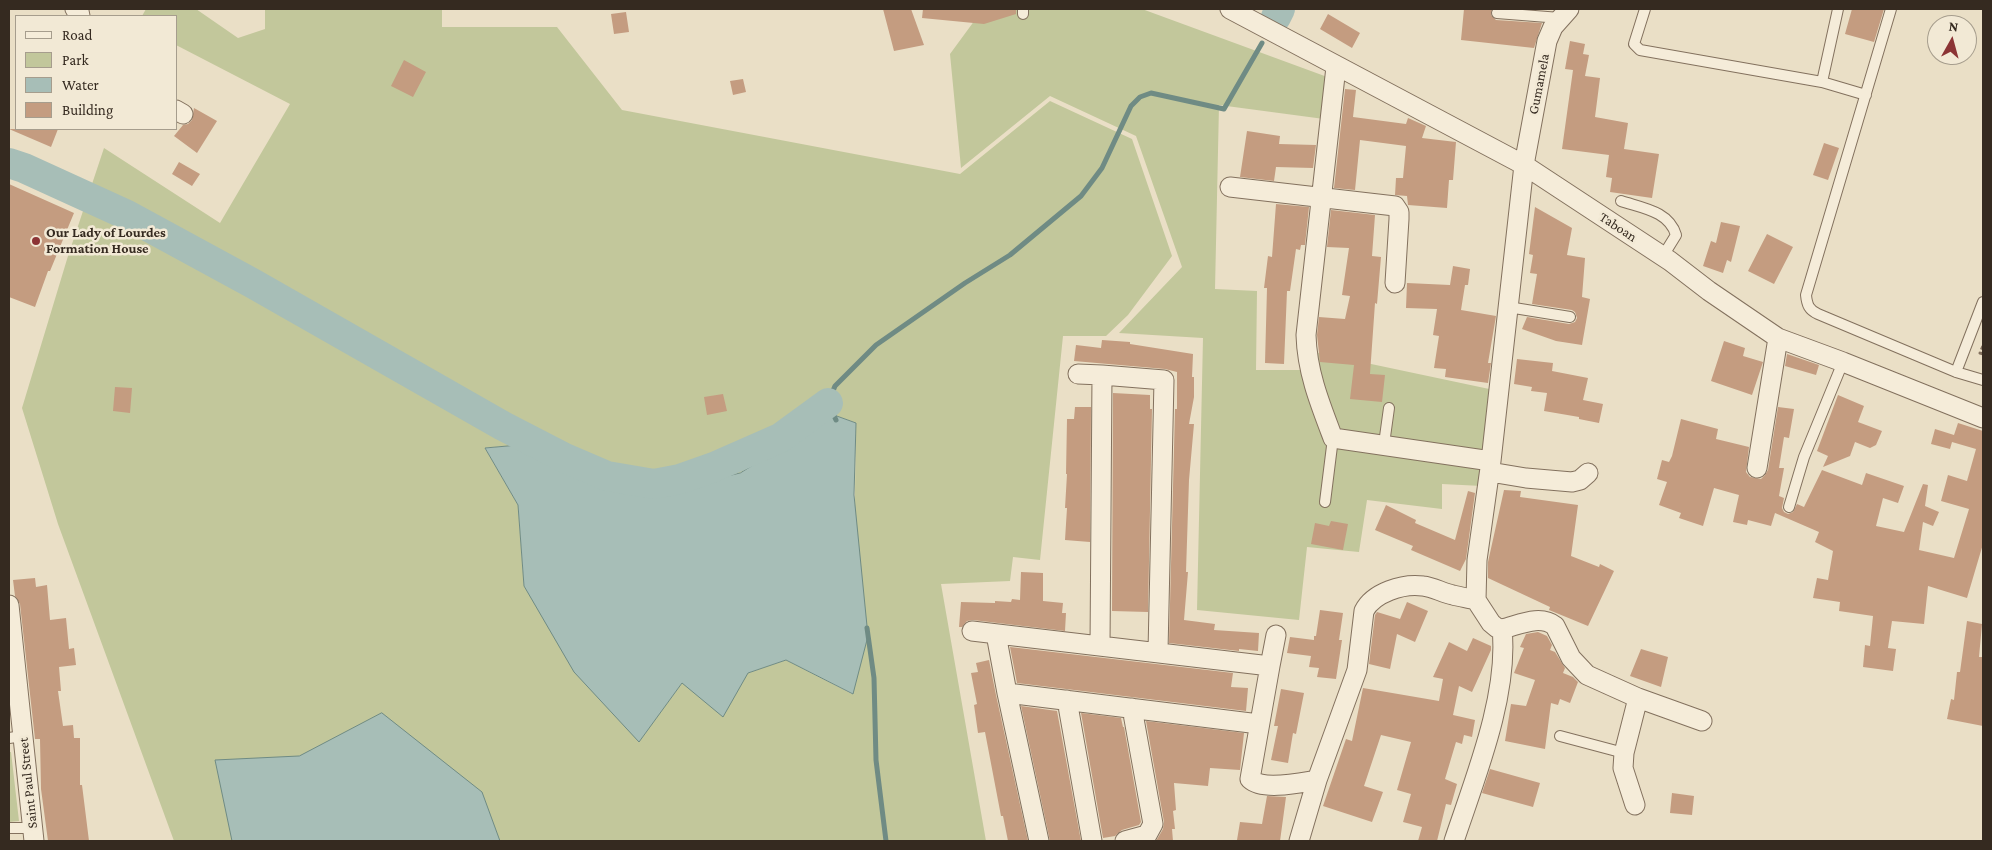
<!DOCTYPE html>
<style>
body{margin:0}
#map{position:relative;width:1992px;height:850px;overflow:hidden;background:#eadfc6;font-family:"Crimson Pro",serif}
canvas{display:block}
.frame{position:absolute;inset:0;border:10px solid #352a20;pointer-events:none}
.legend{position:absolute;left:15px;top:15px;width:162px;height:115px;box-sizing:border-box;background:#f2e9d5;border:1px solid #a69d8d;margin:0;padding:6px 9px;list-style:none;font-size:15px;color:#352a20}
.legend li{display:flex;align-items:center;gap:10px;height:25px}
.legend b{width:25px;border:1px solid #a69d8d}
.north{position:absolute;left:1927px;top:15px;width:50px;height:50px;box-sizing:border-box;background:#f2e9d5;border:1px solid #a69d8d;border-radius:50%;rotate:7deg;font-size:14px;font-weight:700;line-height:20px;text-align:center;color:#352a20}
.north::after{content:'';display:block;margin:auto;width:18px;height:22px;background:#8c3435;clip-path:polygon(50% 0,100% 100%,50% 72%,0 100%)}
</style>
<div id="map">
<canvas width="1992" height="850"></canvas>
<div class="frame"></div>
<ul class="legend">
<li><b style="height:6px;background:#f5ecd9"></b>Road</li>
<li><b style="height:14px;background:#c2c79b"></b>Park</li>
<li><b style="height:14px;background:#a7beb7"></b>Water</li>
<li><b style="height:14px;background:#c49c80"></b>Building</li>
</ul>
<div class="north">N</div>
</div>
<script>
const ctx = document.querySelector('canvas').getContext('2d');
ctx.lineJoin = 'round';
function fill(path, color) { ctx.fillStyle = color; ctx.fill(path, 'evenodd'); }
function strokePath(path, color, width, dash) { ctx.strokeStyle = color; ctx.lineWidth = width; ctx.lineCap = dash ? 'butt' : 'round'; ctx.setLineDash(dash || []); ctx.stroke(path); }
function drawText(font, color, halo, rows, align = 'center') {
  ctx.font = font + ' "Crimson Pro",serif'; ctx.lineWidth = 5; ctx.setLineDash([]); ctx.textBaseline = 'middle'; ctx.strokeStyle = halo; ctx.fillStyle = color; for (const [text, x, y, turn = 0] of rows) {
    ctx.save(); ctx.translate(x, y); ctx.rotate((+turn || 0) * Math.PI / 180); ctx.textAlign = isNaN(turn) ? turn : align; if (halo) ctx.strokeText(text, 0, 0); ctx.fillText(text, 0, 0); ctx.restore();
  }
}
const green = new Path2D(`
 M146,9H196L238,38L265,29V9H442V27H557L622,110L960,174L1050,101L1132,139L1172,256L1128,315L1106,336H1063L1040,560L1013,557L1010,581L941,584L986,841H174L58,524L22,408L68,256L104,148L220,223L290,104L176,45V16H142ZM834,415L856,423L852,694L786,660L748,673L682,683L639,741L524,586L518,505L485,448L541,443L656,493L740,473Z
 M983,9H1142L1330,78L1324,119L1219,105L1215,289L1257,291L1256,370H1305V350L1494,390L1482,486L1442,484V509L1367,500L1359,552L1307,547L1299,620L1197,610L1203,338L1119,333L1182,267L1136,136L1050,96L961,168L950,54Z
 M9,752H11L19,821L9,822Z`);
const water = new Path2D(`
 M834,415L856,423L854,495L868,636L853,694L786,660L748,673L723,717L682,683L639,742L574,672L524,586L518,505L485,448L541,443L656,493L740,473Z
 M382,713L482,792L500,841H232L215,760L299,756Z`);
const stream = new Path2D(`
 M836,420L828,403L835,386L876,345L965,283L1010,255L1081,196L1102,168L1131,106L1140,97L1151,93L1224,109L1262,43
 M867,628L874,678L876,760L886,841`);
const river = new Path2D(`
 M1276,17L1280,9
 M9,163L24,168L127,215L252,283L503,426L565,458L607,476L654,484L680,479L714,467L780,438L828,403`);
const building = new Path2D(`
 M883,9H911L924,45L894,51Z
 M923,9H1016V14L984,24L922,18Z
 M1464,9H1492L1491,15L1496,20L1542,23L1534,48L1461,40Z
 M1852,9H1884L1874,42L1845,34Z
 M626,12L629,32L614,34L611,14Z
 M1328,14L1360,33L1352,48L1320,29Z
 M1570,41L1585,44L1583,54L1589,55L1585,76L1600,78L1595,117L1628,123L1624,149L1659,154L1652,198L1610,192L1612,178L1606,177L1609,155L1562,149L1573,70L1565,69Z
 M404,60L426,72L413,97L391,86Z
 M743,79L746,92L733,95L730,81Z
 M1345,89L1356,90L1353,117L1406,124L1408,118L1426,126L1422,138L1456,142L1453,180H1449L1447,208L1408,205L1407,196L1395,195L1396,178H1403L1406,146L1360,140L1355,190L1334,188Z
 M194,108L217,121L197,153L174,136L183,125L188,124L192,120Z
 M9,129H58L51,147Z
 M1247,131L1280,136L1279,144L1316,145L1313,168L1276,167L1274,181L1240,177Z
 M1824,143L1839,148L1828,180L1813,175Z
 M179,162L200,174L192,186L172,174Z
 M9,184L74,213L50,271H48L35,307L9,297Z
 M1276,204L1309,207L1305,245H1301L1300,250L1296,249L1290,291H1287L1284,364L1265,363L1267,288H1264L1268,256L1272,257Z
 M1535,207L1572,228L1567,255L1585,258L1582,297L1590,299L1582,345L1556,341L1522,329L1527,317L1569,324L1575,322L1577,318L1575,312L1572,310L1532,304L1537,274L1530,273L1533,255L1529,254Z
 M1331,210L1375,215L1372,256L1381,257L1377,304L1375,303L1370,374L1385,375L1382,402L1350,399L1354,365L1320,362L1317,335L1319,317L1345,319L1350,296L1342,295L1349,248L1327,247Z
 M1721,222L1740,226L1731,262L1727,260L1723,273L1703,266L1711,241L1716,243Z
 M1767,234L1793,247L1774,284L1748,271Z
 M1453,266L1470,269L1468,285H1465L1461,310L1496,316L1488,363H1491L1488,383L1445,377L1446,369L1434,368L1439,336L1433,335L1437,309L1406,308L1407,283L1450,285Z
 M1102,340L1130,342V344L1193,354L1192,377H1194V397L1189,424H1194L1189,480L1186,572H1188L1184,620L1215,624L1214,630L1259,633L1258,651L1239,649V651L1169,643L1175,409H1177V372L1165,369L1074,361L1076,345L1101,348Z
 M1724,341L1745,348L1743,356L1763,362L1752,395L1711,381Z
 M1787,354L1819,365L1816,375L1785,366Z
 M1517,359L1553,363L1552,371L1588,378L1583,400L1603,404L1599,423L1579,419V417L1544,411L1547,393L1531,391L1532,387L1514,384Z
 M115,387L132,388L130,413L113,411Z
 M1113,393L1150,395V409H1152L1148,612L1112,611Z
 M723,394L727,411L707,415L704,397Z
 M1838,395L1864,406L1858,422L1882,431L1876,445L1870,448L1855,442L1850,456L1823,467L1828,456L1817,451Z
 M1075,407H1091L1090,542L1065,540L1067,508H1065L1067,474H1066L1067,419H1074Z
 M1778,407L1794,409L1789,438L1784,437L1779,468H1784L1779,496L1784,498L1782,508L1784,512L1788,514L1793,512L1797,504L1804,507L1822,470L1862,485L1866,473L1904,486L1898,503L1883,498L1876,526L1904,532L1923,484L1928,485L1925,506L1939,512L1933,526L1923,522L1919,550L1954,558L1969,509L1941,501L1948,475L1967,481L1976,449L1952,442L1950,449L1931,444L1935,429L1954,435L1958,423L1983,431V544L1967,598L1928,586L1924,624L1892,621L1888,648L1896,649L1893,671L1863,667L1865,645L1870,646L1873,616L1839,611L1840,602L1813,598L1817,578L1828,580L1833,551L1815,542L1819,532L1775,513L1771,526L1748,520L1747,525L1733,522L1739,495L1714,488L1703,526L1679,518L1681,513L1659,505L1667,482L1657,479L1662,460L1669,462L1672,456L1681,419L1718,429L1716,439L1749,447L1746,472L1750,477L1761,479L1765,475L1768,470Z
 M1504,490L1521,491L1520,497L1578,505L1571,556L1599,567L1600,564L1614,571L1588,626L1549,610L1550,607L1488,578V562Z
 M1468,491L1475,493L1466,559L1460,571L1411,550L1413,546L1375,530L1386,505L1416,520L1415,523L1455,540Z
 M1331,521L1348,524L1343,550L1311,544L1315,523L1329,526Z
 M1021,572L1043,573V601L1063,603L1062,613H1066L1065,631L973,620L967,621L962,627H959L961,602L995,603V601L1011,602L1012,599L1020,600Z
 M35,578L36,587L47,585L50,620L66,618L69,649L74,648L76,665L59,667L61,691H58L63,726L73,725L74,738H80V785H82L89,841H48L41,789L40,739H35L20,604L15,596L13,580Z
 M1407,602L1428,611L1415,642L1397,634L1390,669L1369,664L1375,615L1377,612L1400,619Z
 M1320,610L1343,613L1339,640H1342L1336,679L1317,677L1319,668L1309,667L1311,656L1287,653L1290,637L1314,640V636H1316Z
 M1967,621L1982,624L1979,657H1983V726L1947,719L1951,699L1954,700L1957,672H1960Z
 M1538,632L1547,636L1552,645L1550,650L1555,652L1565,668L1563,673L1573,677L1578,682L1570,703L1560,699L1558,705L1551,703L1545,749L1505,741L1511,704L1526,706L1535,680L1514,673L1524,648L1520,647L1526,634Z
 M1473,638L1491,646V650L1472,692L1459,686L1453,715L1475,720L1472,737L1464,735L1462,744L1456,742L1445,779L1457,784L1451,805L1446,804L1437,841H1418L1422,827L1403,822L1411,794L1397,790L1411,742L1381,735L1364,786L1383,792L1372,822L1323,806L1346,739L1352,741L1363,688L1439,701L1443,679L1433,677L1449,642L1467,651Z
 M1010,647L1233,673L1231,687L1248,688L1246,711L1017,683Z
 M1641,649L1668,657L1661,687L1630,676Z
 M989,660L996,695L1028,841H1008L1003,816H1001L985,732L978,733L974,705L977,704L971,673L978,672L976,663Z
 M1281,689L1304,693L1296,734L1293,733L1288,763L1271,760L1278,726H1274Z
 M1021,706L1057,711L1081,841H1050Z
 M1081,713L1121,718L1123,727H1124L1141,822L1139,825L1122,830L1115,836L1103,838Z
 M1146,721L1244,733L1240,770L1210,768L1208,786L1174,783L1176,810L1173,811L1175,829H1172L1173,841H1156L1163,829L1164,822Z
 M1490,769L1540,783L1533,807L1482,793Z
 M1672,793L1694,796L1692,815L1670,813Z
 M1267,796L1286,797L1280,841L1237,840L1240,822L1262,824Z`);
const path = new Path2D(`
 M1983,346L1980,353L1983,354`);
const service = new Path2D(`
 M1645,9L1634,44L1640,50L1822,82L1866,95
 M1891,9L1806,295C1807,305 1809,310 1818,314L1956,372L1983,380
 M1497,13L1560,18
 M1023,14V9
 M1822,82L1838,9
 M1621,201C1642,208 1669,211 1676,235L1663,256
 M1508,307L1570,317
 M1956,372L1983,302
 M1384,444L1389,408
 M1325,502L1333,438
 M1789,507L1804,457L1843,362
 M1560,736L1624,753
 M9,738L23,736
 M9,828H33`);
const minor = new Path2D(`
 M75,9L79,11L80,16
 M1230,9L1524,165L1670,261L1709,291L1778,338L1843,362L1983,418
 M1336,67L1306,335C1307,372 1320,404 1333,438L1491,461
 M176,110L183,114
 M1230,187L1395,206L1399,212V219L1395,283
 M1078,374L1102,375
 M1757,468L1778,338
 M1490,472L1526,478L1572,482L1580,480L1588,473
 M9,605L34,841
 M1502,629C1519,625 1540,614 1555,626L1571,658L1587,675L1638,698L1702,721
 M972,631L1270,666L1250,779C1263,791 1299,783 1317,780
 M996,634L1007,693L1039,841
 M1100,646L1102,375L1164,380L1158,651
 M1270,666L1276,635
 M1007,693L1259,724
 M1067,700L1092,841
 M1635,805L1623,768L1624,753L1638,698
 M1125,841L1147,835L1153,824L1132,708
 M1299,841L1317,780L1357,670L1364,611C1373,593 1403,583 1423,586C1433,587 1443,593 1453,595C1460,597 1468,598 1476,600
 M1454,841C1475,778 1509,695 1502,629L1497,628L1491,623L1476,600L1477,560L1491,461L1524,165L1547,41L1553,27L1569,9`);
const markers = [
 [36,241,5,"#8c3435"]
];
const streetNames = [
 ["Gumamela",1539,84,-79],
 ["Taboan",1618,227,33],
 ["Saint Paul Street",28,783,-96]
];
const poiNames = [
 ["Our Lady of Lourdes",46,233],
 ["Formation House",46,249]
];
fill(green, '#c2c79b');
fill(water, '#a7beb7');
strokePath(water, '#6f8b84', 1);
strokePath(stream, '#6f8b84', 5);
strokePath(river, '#a7beb7', 30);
fill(building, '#c49c80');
strokePath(service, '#83715e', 12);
strokePath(minor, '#83715e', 21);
strokePath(path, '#83715e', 3, [4, 2.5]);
strokePath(service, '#f5ecd9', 10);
strokePath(minor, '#f5ecd9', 19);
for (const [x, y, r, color] of markers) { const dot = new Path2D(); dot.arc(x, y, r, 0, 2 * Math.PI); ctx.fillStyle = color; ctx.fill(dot); strokePath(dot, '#f2e9d5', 2); }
drawText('14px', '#352a20', '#f2e9d5', streetNames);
drawText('bold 14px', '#352a20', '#f2e9d5', poiNames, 'left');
</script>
